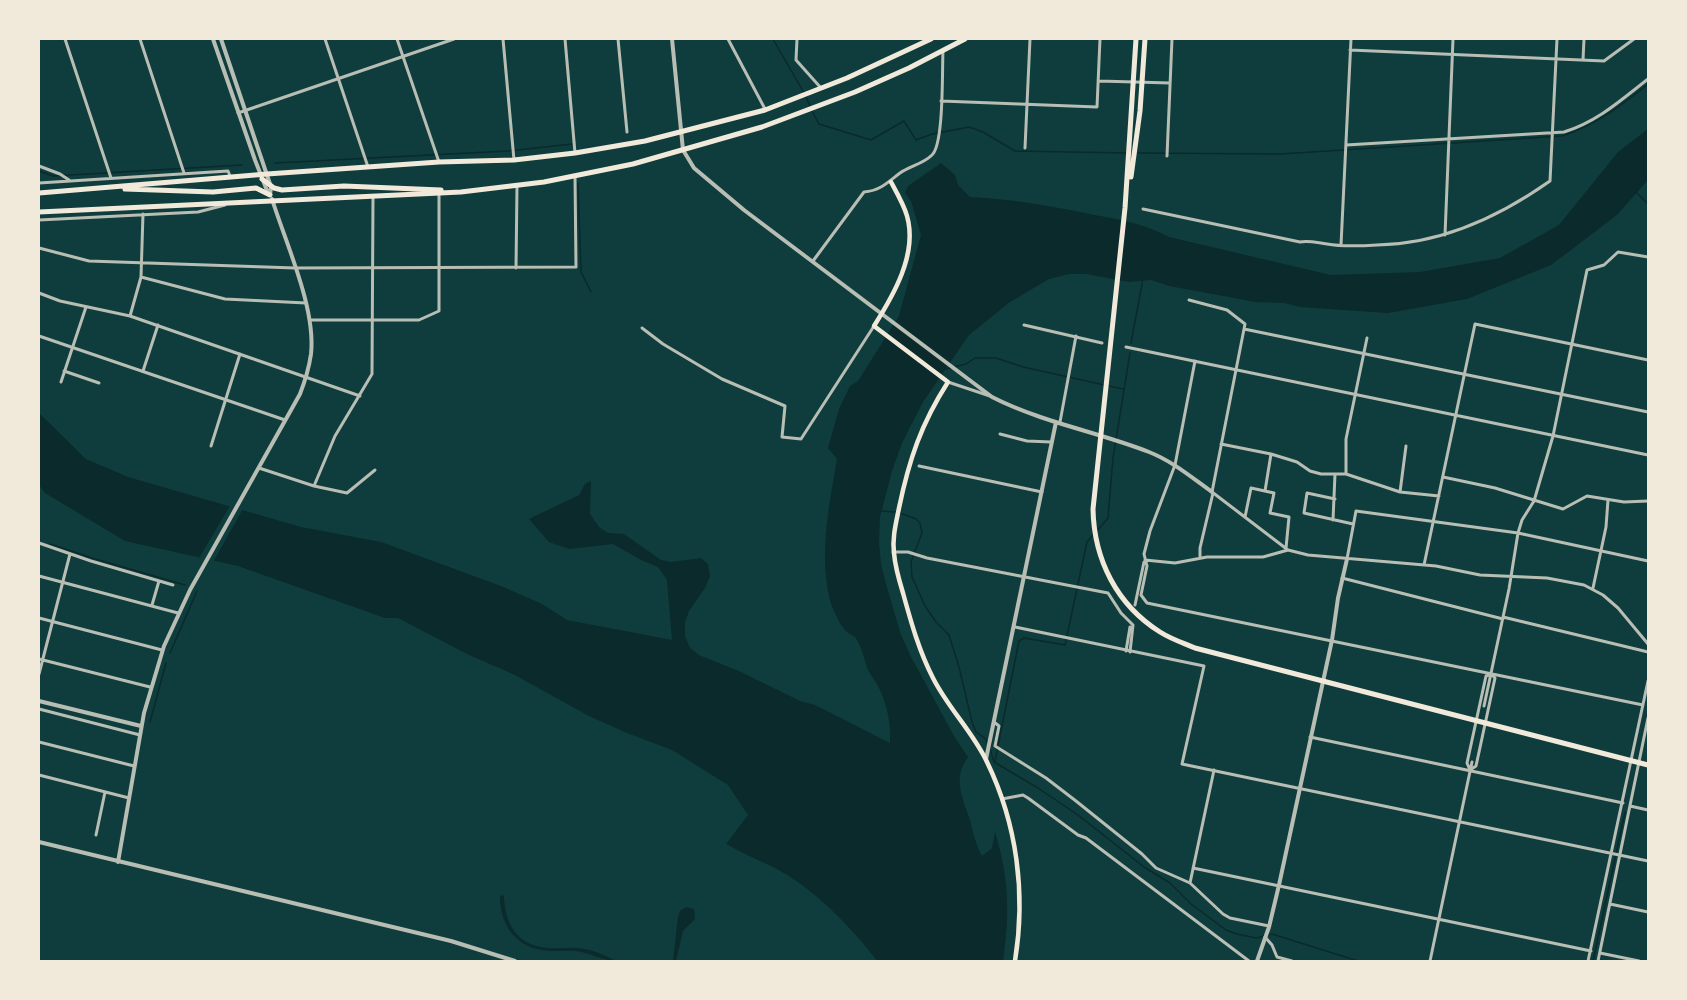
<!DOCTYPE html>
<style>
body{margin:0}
#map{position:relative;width:1687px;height:1000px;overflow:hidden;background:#0f3d3e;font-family:"Source Sans 3",sans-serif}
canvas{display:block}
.frame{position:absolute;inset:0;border:40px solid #f1e9da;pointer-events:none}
</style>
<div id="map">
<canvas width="1687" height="1000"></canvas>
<div class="frame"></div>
</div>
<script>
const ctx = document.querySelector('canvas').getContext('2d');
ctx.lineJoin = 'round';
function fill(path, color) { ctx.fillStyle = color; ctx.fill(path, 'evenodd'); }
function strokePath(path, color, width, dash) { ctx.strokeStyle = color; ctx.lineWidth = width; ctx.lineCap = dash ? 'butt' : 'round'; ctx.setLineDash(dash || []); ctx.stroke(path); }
const water = new Path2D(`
 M1648,129V180L1617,215L1551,265L1467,299L1388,313L1300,307L1284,303L1255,302L1213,294L1169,286L1151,280L1129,282L1086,274H1069L1049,279L1010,302L969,335L923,402L902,443L892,471L880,517L879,542L881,564L886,584L900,632L910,655L954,736L968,757C952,778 963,799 970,820C973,833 976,845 982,856L992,848L995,832C1009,877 1010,915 1003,961H877C852,927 813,888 775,868C759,860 742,853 726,844L748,815L728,785L672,750L627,733L589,716L513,674L469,655L398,618H385L238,566L125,541L45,493L39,485V413L86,459L128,477L301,527L381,542L501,586L542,604L567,620L672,640L667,580L658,567L641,560L613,544L569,549L549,542L529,519L579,495L585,484L591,481L590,514L599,527L608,533L624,534L661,560L671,562L701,558L708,564L710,576L705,588L689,611L685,622V636L690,648L699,655L741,672L800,701L815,705L890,743C891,724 887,703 878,686C875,680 871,676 868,670C864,660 863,650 857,640C855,636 851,635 847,632C841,627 834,612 831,604C818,557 829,506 837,459L828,448L839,409L850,386L858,381L899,316L921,235L911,201L905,193L908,186L941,163L955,175L958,185L970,197C1011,199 1045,205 1085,213C1115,219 1142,222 1169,237L1331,275L1420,272L1500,258L1559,225L1618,152Z
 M502,895L504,896C505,924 517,946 548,948C560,949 573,946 585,949C596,951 606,956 616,961C602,961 589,952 575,951C564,950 553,952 542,950C515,946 500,924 500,897Z
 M686,907L694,909L695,919L683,931L676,961H673L678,917L680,911Z`);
const pier = new Path2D(`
 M231,504L244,507L212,564L198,560Z`);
const stream = new Path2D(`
 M773,39L804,93
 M806,97L810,106
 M812,111L819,124L871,140L904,121L916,140L932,134L969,127L983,132L1015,151L1127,153
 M1138,153L1280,154L1562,136C1597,125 1620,106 1648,84
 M275,163L508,151L572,144
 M39,171L53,176L242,165
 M578,183L581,272L591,292
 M1636,192L1648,204
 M1131,343L1143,279
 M945,369L966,364L975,358H996L1023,367L1123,389
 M882,511L895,512
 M900,513L916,519L920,523L922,533L911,562L912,577L925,606L936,622L949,635L959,667L972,722L976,732L986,739L988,745
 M1097,531L1108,518L1113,458L1130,353
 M39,540H40
 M50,544L92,558L185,585
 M170,653L197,591
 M150,722L166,663
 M990,749L994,762L1038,788L1078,815L1144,867L1170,883L1191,904L1226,930L1237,934L1256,938L1272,934L1358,961
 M995,761L1019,641L1024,638L1065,645L1087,542L1094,534
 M1593,961L1625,812`);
const minor = new Path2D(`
 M65,39L111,178
 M140,39L184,173
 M325,39L368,167
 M397,39L439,162
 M503,39L514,160
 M565,39L575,153
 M618,39L627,132
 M728,39L765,109
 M797,39L796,60L821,88
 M1350,50L1604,61L1634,39
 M1583,60L1584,39
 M1099,81L1170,83
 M941,101L1097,107L1100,39
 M238,113L454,39
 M1346,145L1564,132C1597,122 1621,100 1648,79
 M1025,148L1030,39
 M1167,156L1172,39
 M39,166L60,174L69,180
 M39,183L228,171L230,176
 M1143,209L1300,242C1309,240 1318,243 1327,244C1343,247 1361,246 1377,245C1441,244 1499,217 1550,181L1557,39
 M39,220L198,212L225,205
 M1445,235L1453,39
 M1341,245L1351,39
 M39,248L89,261L295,268L576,267L575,176
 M813,261L864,192C880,191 888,182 900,173C910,166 923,164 932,155C944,144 942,71 943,51
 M516,268L517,186
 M141,277L225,299L306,303
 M39,293L60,301L130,316L360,396
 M1189,300L1227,310L1245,324L1212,492L1288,550L1308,555L1436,566L1480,575L1547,578L1584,585L1603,595L1618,608L1648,644
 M130,316L141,277L143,214
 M310,320H419L439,311V194
 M1024,325L1102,343
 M642,328L663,344L722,379L785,406L782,437L801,439L874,326
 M1244,329L1648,412
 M39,336L285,420
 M1126,347L1648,455
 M1195,361L1175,465L1150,531L1144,554L1147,566L1141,595L1147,603L1643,705
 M64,371L99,383
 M143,371L158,325
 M61,382L86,307
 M948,382L990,396
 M1060,422L1076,336
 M1000,434L1027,441L1051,442
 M1221,444L1271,454L1297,462L1310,471L1321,474H1346L1400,492L1439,496
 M211,446L240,354
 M919,466L1042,492
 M259,468L314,486L347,493L375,470
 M1346,474V439L1367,338
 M1443,477L1495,488L1563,509L1587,496L1624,502L1648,501
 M314,486L335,436L372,374L373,197
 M1265,491L1271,454
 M1400,492L1406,446
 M1335,499L1307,493L1304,513L1353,524
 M1245,517L1251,488L1274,493L1270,513L1289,517L1286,548
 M1333,520L1335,474
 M39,543L91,561L173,585
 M893,552H908L927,558L1108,593L1121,613L1133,625L1130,652
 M1200,558V548L1213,493
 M1347,559L1356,511L1518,533L1648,561
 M1145,560L1175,563L1207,557H1263L1288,550
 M1424,565L1475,324L1648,360
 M39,576L178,613
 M1342,578L1503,619
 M1593,588L1606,527L1608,500
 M152,605L159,581
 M1135,605L1144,562
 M1503,617L1648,652
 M39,618L162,650
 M1015,627L1204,666L1182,764L1648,861
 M1126,651L1130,627
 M39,659L150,687
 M39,674L70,554
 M1491,674L1495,678L1476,766L1470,770L1467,763L1486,676Z
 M1484,706L1509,589L1518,533L1522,520L1534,501L1553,436L1587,270L1604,265L1618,252L1648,257
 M39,709L140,735
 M994,722L999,726L995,746L1046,778L1076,801L1142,854L1156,868L1190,883
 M1310,737L1623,803
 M39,742L134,766
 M1214,770L1190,883L1223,914L1230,918L1269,926
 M39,775L129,798
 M1002,799L1023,795L1028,798L1078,835L1086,838L1249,961
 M1630,806L1648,810
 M96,835L105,792
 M1193,868L1591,951
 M1610,904L1648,912
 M1265,937L1272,945L1277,957L1292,961
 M1600,953L1639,961
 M1430,961L1472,762
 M1588,961L1648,681
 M1598,961L1648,718`);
const tertiary = new Path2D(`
 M213,39L255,160L268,193
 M221,39L271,187L270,195
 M672,39L683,150L694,168L744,210L992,397C1041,422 1098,432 1149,452C1172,461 1191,477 1212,492
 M39,701L141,726
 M986,759L1056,422
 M39,842L451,941L515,961
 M118,862L144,713L164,646L190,590L300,394C305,381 309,368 311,354C316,308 286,244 272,199
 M1257,961L1269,927L1279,885L1332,640L1338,598L1347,559`);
const secondary = new Path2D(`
 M891,182C897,193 904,205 907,216C918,254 893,296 874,326L948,382C921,424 909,460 899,508C896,523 892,538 894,553C895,566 899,580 903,593C911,622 919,651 933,678C948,708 973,732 987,762C1017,824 1026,893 1015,961`);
const trunk = new Path2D(`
 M1136,39L1125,208L1093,509C1094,560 1117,605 1160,632C1171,639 1183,643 1195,648L1648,765
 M1131,177L1140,111L1145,39
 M262,179L274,188L282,190L344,186L441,190
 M125,189L213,192L256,188L270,195
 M39,193L267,174L439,162L514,160L575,153L645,141L765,110L847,78L931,39
 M39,212L461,192L544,182L633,164L762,127L855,92L909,68L965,39`);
fill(water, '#0a2a2b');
fill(pier, '#0f3d3e');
strokePath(stream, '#0a2a2b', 1.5);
strokePath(minor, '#b8beb3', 3);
strokePath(tertiary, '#b8beb3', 4);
strokePath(secondary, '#f1e9da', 4.5);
strokePath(trunk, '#f1e9da', 5);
</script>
